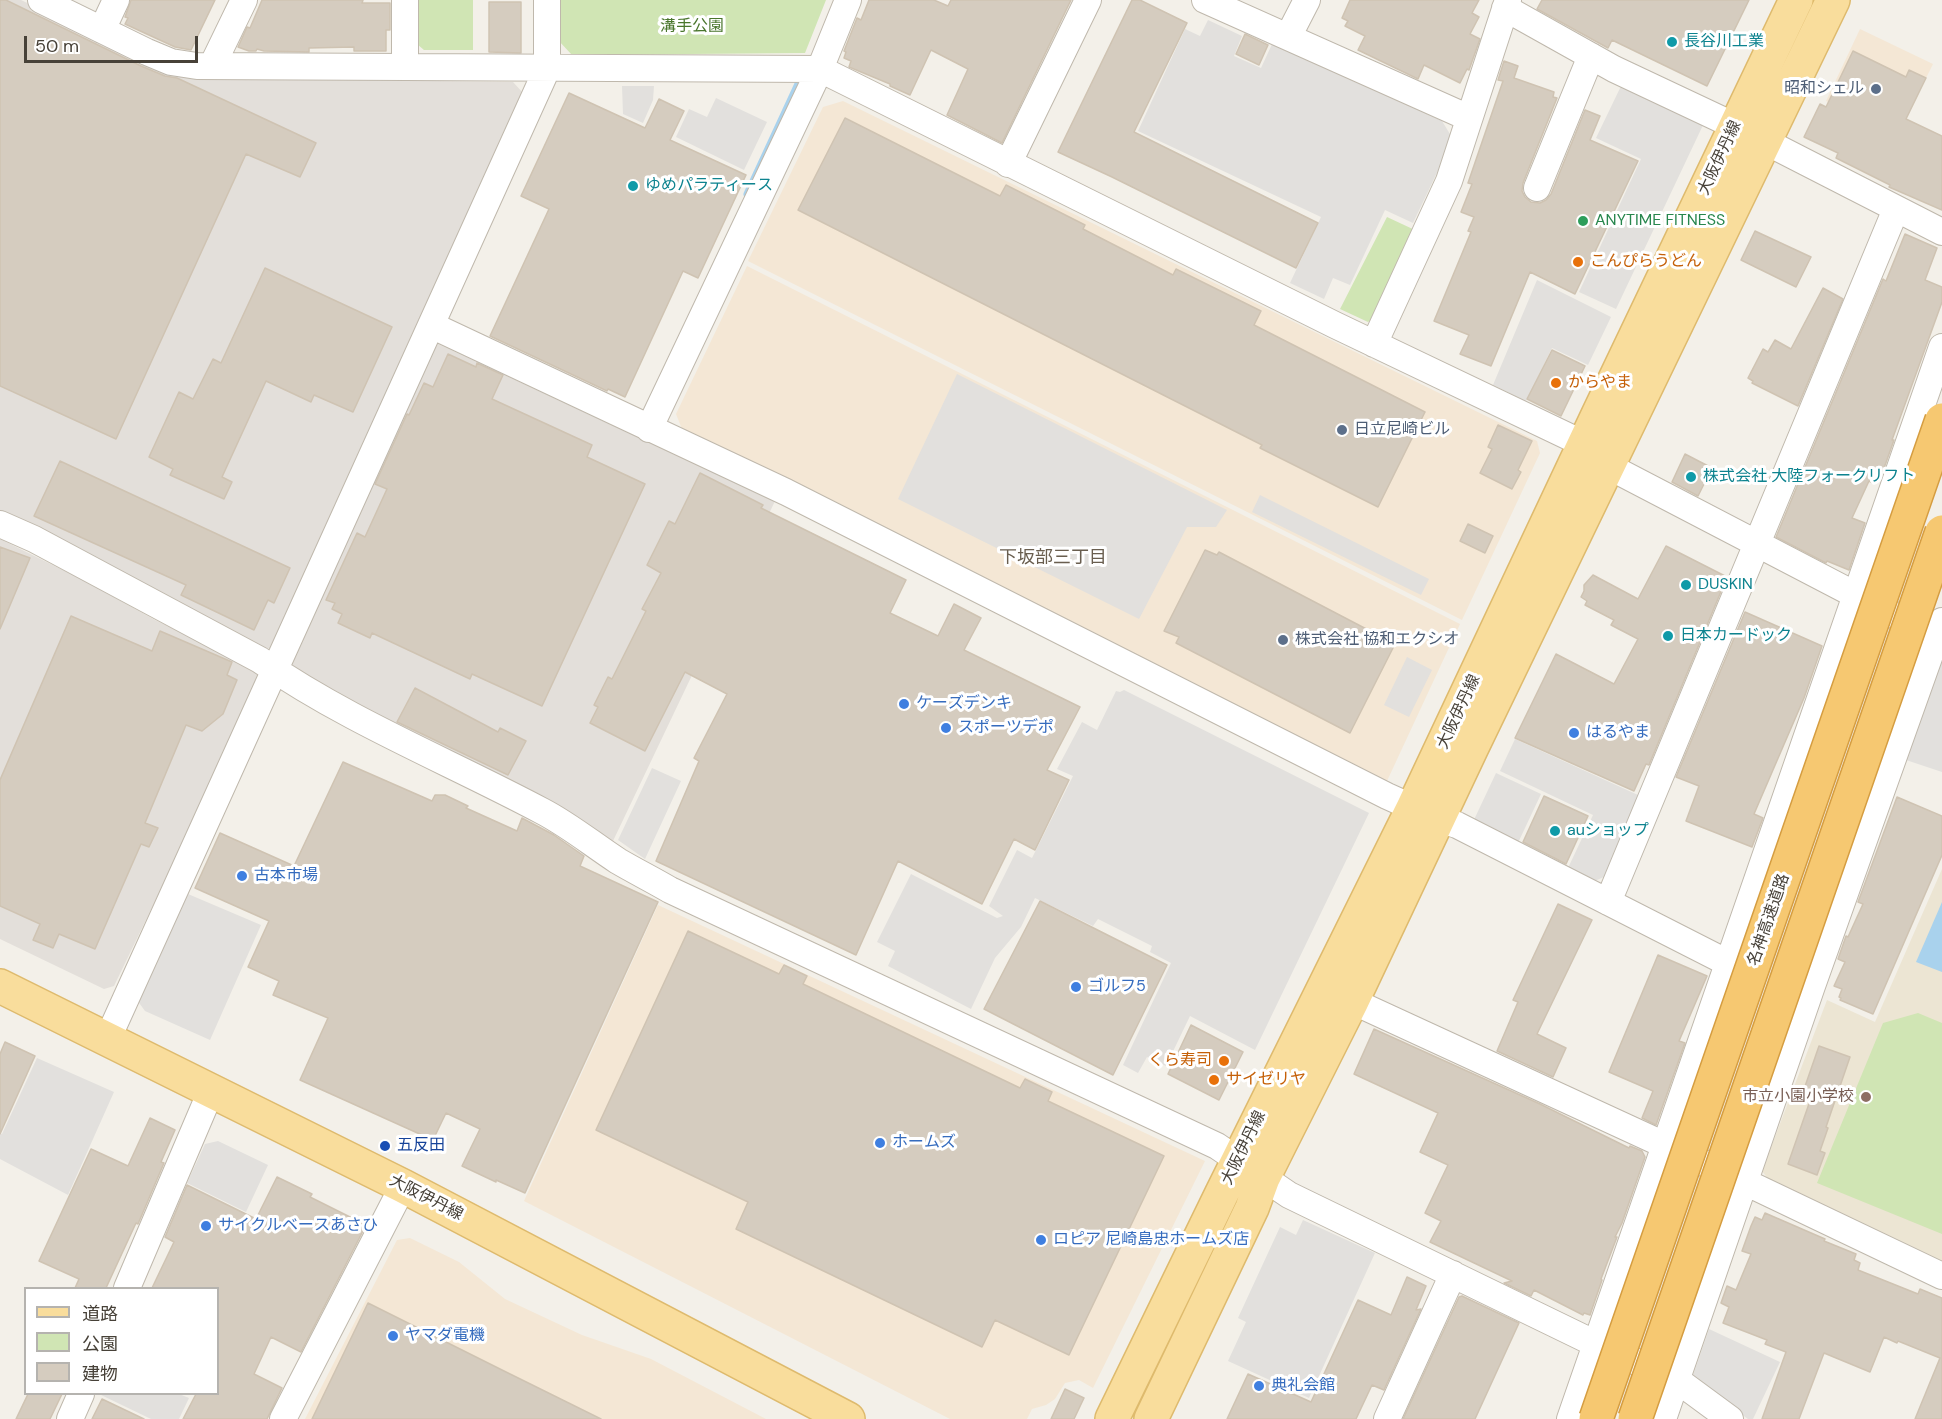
<!DOCTYPE html>
<meta charset="utf-8">
<style>
body{margin:0}
#map{position:relative;width:1942px;height:1419px;overflow:hidden;background:#f3f0e9;font-family:"DM Sans","Noto Sans JP",sans-serif}
canvas{display:block}
.legend{position:absolute;left:24px;top:1287px;width:195px;height:108px;box-sizing:border-box;background:#fff;border:2px solid #b5b3af;margin:0;padding:8px 10px;list-style:none;font-size:18px;color:#474138}
.legend li{display:flex;align-items:center;gap:12px;height:30px}
.legend b{width:30px;border:2px solid #b5b3af}
.scale{position:absolute;left:24px;top:36px;width:174px;height:27px;box-sizing:border-box;border:3px solid #474138;border-top:0;padding-left:8px;font-size:18px;line-height:21px;white-space:nowrap;color:#474138;-webkit-text-stroke:4px #fff;paint-order:stroke}
</style>
<div id="map">
<canvas width="1942" height="1419"></canvas>
<ul class="legend">
<li><b style="height:8px;background:#f9dd9c"></b>道路</li>
<li><b style="height:16px;background:#d0e5b4"></b>公園</li>
<li><b style="height:16px;background:#d5ccbf"></b>建物</li>
</ul>
<div class="scale">50 m</div>
</div>
<script>
const ctx = document.querySelector('canvas').getContext('2d');
ctx.lineJoin = 'round';
function fill(path, color) { ctx.fillStyle = color; ctx.fill(path, 'evenodd'); }
function strokePath(path, color, width, dash) { ctx.strokeStyle = color; ctx.lineWidth = width; ctx.lineCap = dash ? 'butt' : 'round'; ctx.setLineDash(dash || []); ctx.stroke(path); }
function drawText(font, color, halo, rows, align = 'center') {
  ctx.font = font + ' "DM Sans","Noto Sans JP",sans-serif'; ctx.lineWidth = 6; ctx.setLineDash([]); ctx.textBaseline = 'middle'; ctx.strokeStyle = halo; ctx.fillStyle = color; for (const [text, x, y, turn = 0] of rows) {
    ctx.save(); ctx.translate(x, y); ctx.rotate((+turn || 0) * Math.PI / 180); ctx.textAlign = isNaN(turn) ? turn : align; if (halo) ctx.strokeText(text, 0, 0); ctx.fillText(text, 0, 0); ctx.restore();
  }
}
const commercial = new Path2D(`
 M1860,29L1933,64L1898,135L1826,101Z
 M843,101L1537,441L1540,453L1462,620L748,261L823,107Z
 M747,266L1460,624L1387,781L682,429L676,414Z
 M658,905L1205,1161L1093,1388L1079,1380L1065,1383L1055,1399L1046,1405L1032,1409L1027,1419H950L524,1201Z
 M410,1238L459,1262L505,1299L582,1335L651,1359L766,1419H305L397,1240Z`);
const industrial = new Path2D(`
 M0,0H21L180,76L217,78L513,82L524,94L275,647L259,650L0,512Z
 M436,343L775,501L613,841L530,795L301,677L289,661Z
 M0,539L85,581L155,620L253,667L261,682L114,986L104,989L0,939Z`);
const education = new Path2D(`
 M1942,869V1263L1772,1184L1762,1171L1827,1000L1875,1022Z`);
const green = new Path2D(`
 M416,0H473V50H424L417,44Z
 M558,0H826L805,53L572,55L558,40Z
 M1387,217L1417,231L1374,318L1368,322L1340,309Z
 M1918,1013L1942,1023V1234L1817,1183L1883,1023Z`);
const parking = new Path2D(`
 M1208,20L1242,36L1234,56L1261,68L1273,42L1442,121L1453,139L1413,223L1385,210L1350,285L1333,278L1324,299L1290,283L1321,217L1138,131L1185,29L1200,36Z
 M1622,84L1704,123L1616,309L1579,292L1641,159L1596,138Z
 M622,86H654L653,100L643,123L623,114Z
 M716,98L767,122L744,170L676,137L689,109L707,117Z
 M1537,280L1611,317L1588,365L1552,348L1526,401L1493,385Z
 M957,374L1227,510L1216,527H1187L1139,619L898,499Z
 M1260,495L1429,579L1421,595L1252,512Z
 M1407,657L1432,670L1409,717L1384,705Z
 M1942,662V772L1906,760L1939,663Z
 M1124,690L1369,813L1255,1050L1190,1016L1166,1066L1147,1057L1138,1073L1123,1065L1171,963L1150,952L1152,946L1098,919L1093,926L1035,898L1021,927L995,958L971,1009L888,966L895,951L877,942L911,874L997,918L1003,916L989,906L1017,850L1032,858L1073,776L1057,769L1082,722L1097,730L1116,691L1120,692Z
 M1515,739L1638,795L1604,877L1592,882L1568,868L1593,815L1500,771Z
 M652,768L681,781L645,859L618,840Z
 M1496,773L1541,794L1517,845L1472,824Z
 M188,894L261,925L210,1040L145,1011L137,1000Z
 M37,1058L114,1092L68,1195L0,1159V1133L2,1134Z
 M218,1141L268,1165L246,1212L187,1183L205,1144Z
 M1303,1220L1375,1253L1309,1398L1228,1361L1246,1322L1238,1318L1280,1227L1296,1235Z
 M1709,1329L1780,1362L1753,1419H1748L1692,1378Z
 M99,1394H179L189,1398L179,1419H151Z`);
const water = new Path2D(`
 M1942,902V972L1916,962Z`);
const stream = new Path2D(`
 M747,194L803,73`);
const building = new Path2D(`
 M0,0H6L141,66L165,76L177,78L316,143L300,177L246,154L116,439L0,386Z
 M131,0H215L191,50L175,47L125,24L128,18L125,17Z
 M262,0H363L362,3H390V30H386V51H354V47L309,48V52L264,51L257,49L256,51H249L238,47L247,27L250,28Z
 M869,0H934L948,6L951,0H1071L1002,143L947,115L968,69L931,50L910,95L890,86V84L849,67L851,61L844,58L846,52L844,51L857,18L861,20Z
 M1132,0H1140L1187,23L1134,132L1318,223L1296,268L1112,177L1058,152Z
 M1350,0H1479L1472,13L1479,17L1470,34L1480,39L1469,70L1467,69L1460,83L1424,65L1418,79L1358,50L1365,36L1345,26L1348,21L1342,18Z
 M1542,0H1749L1707,86L1612,40L1608,48L1537,9Z
 M489,2H521V53L489,52Z
 M1245,34L1268,45L1259,65L1236,54Z
 M1853,51L1906,77L1909,70L1926,78L1906,119L1942,136V210L1889,187L1890,185L1836,158L1838,153L1804,137L1820,104L1826,107Z
 M1504,61L1518,66L1514,78L1554,92L1553,97L1557,98L1523,183L1522,191L1525,197L1531,202L1540,203L1546,200L1551,194L1585,110L1600,116L1590,140L1638,161L1575,294L1530,272L1491,366L1460,354L1469,335L1434,321L1471,232L1468,231L1474,217L1461,212L1472,184L1468,183L1503,81L1498,80Z
 M569,93L645,128L659,99L684,111L670,140L746,175L698,278L683,271L625,397L608,389L607,391L490,336L549,209L521,196Z
 M845,118L1000,196L1006,185L1085,225L1083,229L1173,275L1176,269L1261,311L1254,325L1425,412L1378,507L1260,448L1262,445L798,210Z
 M1755,231L1811,257L1796,287L1741,260Z
 M1905,234L1937,248L1925,280L1942,287V302L1892,440H1894L1883,471L1879,470L1873,483L1869,481L1852,518L1865,523L1849,570L1827,561L1826,563L1776,537L1883,279L1886,281Z
 M265,268L392,327L353,412L314,395L311,402L266,381L222,477L232,482L224,499L170,475L173,469L149,457L179,392L193,399L213,359L221,363Z
 M1823,288L1843,299L1798,406L1752,383L1753,381L1748,378L1763,349L1768,352L1775,340L1791,349Z
 M1552,350L1585,366L1561,416L1527,399Z
 M448,354L476,367L477,363L503,375L492,399L592,445L587,457L645,484L542,706L472,674L470,679L372,633L370,638L338,623L342,614L332,609L335,603L326,600L357,533L365,537L387,489L375,484L407,414L409,415L424,383L433,387Z
 M1498,425L1532,441L1518,470L1521,472L1512,489L1480,473L1492,449L1488,447Z
 M1685,454L1712,468L1698,496L1672,482Z
 M60,461L290,568L274,603L268,600L254,630L181,595L186,585L34,516Z
 M700,473L763,505L761,508L906,580L890,613L938,636L954,604L981,618L964,650L1080,707L1047,770L1069,780L1035,850L1014,839L982,904L898,861L856,955L656,861L699,761L694,758L727,694L685,672L645,751L590,723L598,707L594,705L608,677L612,679L646,611L642,609L661,573L647,565L669,521L675,524Z
 M1468,524L1493,536L1485,553L1460,541Z
 M1666,546L1727,577L1649,765L1646,764L1634,791L1515,738L1556,654L1614,684L1638,639L1611,625L1614,620L1585,605L1587,601L1581,597L1584,591V585L1593,575L1638,599Z
 M0,547L30,558L0,629Z
 M1205,550L1217,555L1219,552L1395,644L1350,733L1176,643L1179,637L1164,631Z
 M1745,612L1822,646L1804,698L1754,814L1763,818L1752,847L1686,821L1699,786L1676,777Z
 M71,616L152,651L160,631L232,662L227,675L237,680L223,714L202,731L186,725L145,823L158,828L149,847L141,844L95,949L59,934L53,948L33,940L40,924L0,906V780Z
 M415,688L498,732L500,728L526,741L508,775L397,722Z
 M343,762L432,801L435,795H445L468,806L466,808L517,831L522,818L554,835L584,856L580,866L658,902L525,1193L496,1180V1182L462,1166L480,1129L446,1113L433,1140L300,1080L328,1018L273,995L279,981L248,967L269,921L195,888L220,833L294,866Z
 M1544,796L1588,816L1566,864L1523,842Z
 M1897,797L1942,816V855L1873,1014L1840,1000L1841,998L1839,997L1842,989L1834,986L1845,962L1838,959L1846,936L1848,937L1863,904L1858,902Z
 M1040,901L1167,965L1113,1075L984,1009Z
 M1558,904L1592,920L1537,1034L1566,1048L1553,1077L1497,1051L1518,1002L1513,1000Z
 M688,931L779,974L784,965L807,976L803,984L1020,1088L1025,1079L1052,1092L1048,1101L1164,1156L1069,1355L995,1320L982,1347L736,1229L748,1202L596,1130Z
 M1658,955L1707,976L1679,1041L1685,1043L1656,1125L1642,1118L1653,1091L1609,1072Z
 M1191,1025L1243,1052L1219,1100L1168,1074Z
 M1374,1029L1540,1104L1629,1148L1630,1146L1642,1151L1645,1157L1622,1223L1615,1237H1617L1601,1279L1602,1280L1590,1315L1584,1313L1583,1315L1534,1290L1531,1296L1504,1283L1512,1281L1430,1242L1441,1221L1425,1213L1448,1165L1420,1152L1438,1113L1354,1074Z
 M5,1042L35,1056L0,1134V1054Z
 M1819,1046L1850,1057L1826,1127L1828,1128L1820,1151L1825,1153L1817,1175L1788,1164L1811,1098L1802,1095Z
 M150,1118L175,1130L161,1162L164,1163L138,1224L136,1223L106,1288H75L79,1279L39,1261L91,1149L128,1166Z
 M277,1177L312,1194L310,1197L366,1225L301,1352L271,1337L254,1374L282,1388L267,1419H183L196,1394H218V1288H152L174,1242L165,1237L187,1185L256,1219Z
 M1765,1213L1825,1239L1824,1241L1856,1254L1854,1260L1860,1263L1858,1270L1918,1294L1920,1289L1942,1298V1419H1915L1940,1358L1898,1341L1897,1343L1884,1337L1870,1372L1824,1353L1799,1419H1762L1786,1352L1765,1344L1767,1340L1723,1323L1729,1307L1721,1303L1727,1286L1736,1290L1751,1254L1742,1251L1751,1226L1755,1217L1762,1220Z
 M1407,1277L1426,1286L1416,1310L1421,1309L1384,1390L1372,1385L1356,1419H1227L1248,1374L1311,1402L1358,1300L1391,1315Z
 M1462,1296L1519,1323L1475,1419H1403L1459,1297Z
 M368,1303L502,1370L601,1419H312Z
 M1065,1389L1084,1398L1074,1419H1051Z
 M28,1394H62L50,1419H16Z
 M102,1399L144,1419H92Z`);
const minor = new Path2D(`
 M41,0L147,52L171,62L197,66L820,69L1335,325L1584,444L1608,466L1942,640
 M405,0V66
 M1205,0L1469,118
 M1505,8L1614,69L1735,126L1942,232
 M102,30L116,0
 M1288,37L1307,0
 M212,66L244,0
 M1008,164L1088,0
 M1537,188L1591,56
 M431,325L786,492L1387,796L1438,819L1457,825L1728,963
 M1374,344L1449,181L1508,0
 M649,429L820,69L848,0
 M0,524L34,539L260,660C348,721 448,761 542,811C569,825 592,844 618,861C635,871 653,880 670,890L1217,1146L1289,1195L1596,1344L1677,1380L1730,1419
 M1608,902L1896,209
 M1352,1001L1745,1182L1942,1276
 M108,1038L547,69V0
 M127,1288L211,1091
 M70,1419L81,1394
 M283,1419L403,1186
 M1387,1419L1453,1274
 M1570,1419L1942,347
 M1663,1419L1812,986L1942,621`);
const primary = new Path2D(`
 M0,986L403,1186L848,1419
 M1112,1419L1222,1193L1413,808L1597,417L1796,0
 M1151,1419L1252,1208L1263,1178L1280,1144L1352,1001L1472,747L1833,0`);
const motorwayBridge = new Path2D(`
 M1596,1419L1942,420
 M1635,1419L1942,532`);
const markers = [
 [1672,42,6,"#0f9aa8"],
 [1876,89,6,"#5c6f8a"],
 [633,186,6,"#0f9aa8"],
 [1583,221,6,"#2e9e5b"],
 [1578,262,6,"#e8710a"],
 [1556,383,6,"#e8710a"],
 [1342,430,6,"#5c6f8a"],
 [1691,477,6,"#0f9aa8"],
 [1686,585,6,"#0f9aa8"],
 [1668,636,6,"#0f9aa8"],
 [1283,640,6,"#5c6f8a"],
 [904,704,6,"#3f7fe0"],
 [946,728,6,"#3f7fe0"],
 [1574,733,6,"#3f7fe0"],
 [1555,831,6,"#0f9aa8"],
 [242,876,6,"#3f7fe0"],
 [1076,987,6,"#3f7fe0"],
 [1224,1061,6,"#e8710a"],
 [1214,1080,6,"#e8710a"],
 [1866,1097,6,"#8d6e63"],
 [880,1143,6,"#3f7fe0"],
 [385,1146,6,"#1a4fb4"],
 [206,1226,6,"#3f7fe0"],
 [1041,1240,6,"#3f7fe0"],
 [393,1336,6,"#3f7fe0"],
 [1259,1386,6,"#3f7fe0"]
];
const parkNames = [
 ["溝手公園",692,27]
];
const cultureNames = [
 ["長谷川工業",1684,42],
 ["ゆめパラティース",645,186],
 ["株式会社 大陸フォークリフト",1703,477],
 ["DUSKIN",1698,585],
 ["日本カードック",1680,636],
 ["auショップ",1567,831]
];
const serviceNames = [
 ["昭和シェル",1864,89,"right"],
 ["日立尼崎ビル",1354,430],
 ["株式会社 協和エクシオ",1295,640]
];
const streetNames = [
 ["大阪伊丹線",1720,158,-65],
 ["大阪伊丹線",1459,712,-65],
 ["名神高速道路",1769,920,-71],
 ["大阪伊丹線",1244,1148,-64],
 ["大阪伊丹線",426,1198,27]
];
const leisureNames = [
 ["ANYTIME FITNESS",1595,221]
];
const foodNames = [
 ["こんぴらうどん",1590,262],
 ["からやま",1568,383],
 ["くら寿司",1212,1061,"right"],
 ["サイゼリヤ",1226,1080]
];
const shopNames = [
 ["ケーズデンキ",916,704],
 ["スポーツデポ",958,728],
 ["はるやま",1586,733],
 ["古本市場",254,876],
 ["ゴルフ5",1088,987],
 ["ホームズ",892,1143],
 ["サイクルベースあさひ",218,1226],
 ["ロピア 尼崎島忠ホームズ店",1053,1240],
 ["ヤマダ電機",405,1336],
 ["典礼会館",1271,1386]
];
const educationNames = [
 ["市立小園小学校",1854,1097]
];
const transitNames = [
 ["五反田",397,1146]
];
const neighbourhoodNames = [
 ["下坂部三丁目",1053,558]
];
fill(commercial, '#f4e7d5');
fill(industrial, '#e3dfda');
fill(education, '#ece5d3');
fill(green, '#d0e5b4');
fill(parking, '#e2e0dd');
fill(water, '#a9d2ed');
strokePath(stream, '#a9d2ed', 7);
fill(building, '#d5ccbf');
strokePath(building, '#cfc3b2', 1.5);
strokePath(minor, '#bfb8ac', 28);
strokePath(primary, '#deba6d', 36);
strokePath(minor, '#fff', 26);
strokePath(primary, '#f9dd9c', 33);
strokePath(motorwayBridge, '#d59d41', 36, []);
strokePath(motorwayBridge, '#f6c871', 33);
for (const [x, y, r, color] of markers) { const dot = new Path2D(); dot.arc(x, y, r, 0, 2 * Math.PI); ctx.fillStyle = color; ctx.fill(dot); strokePath(dot, '#fff', 2); }
drawText('16px', '#4a762d', '#fff', parkNames);
drawText('16px', '#0d838f', '#fff', cultureNames, 'left');
drawText('16px', '#4e5e75', '#fff', serviceNames, 'left');
drawText('16px', '#474138', '#fff', streetNames);
drawText('16px', '#27864d', '#fff', leisureNames, 'left');
drawText('16px', '#c56008', '#fff', foodNames, 'left');
drawText('16px', '#366cbe', '#fff', shopNames, 'left');
drawText('16px', '#785e54', '#fff', educationNames, 'right');
drawText('16px', '#164399', '#fff', transitNames, 'left');
drawText('18px', '#695e4f', '#fff', neighbourhoodNames);
</script>
